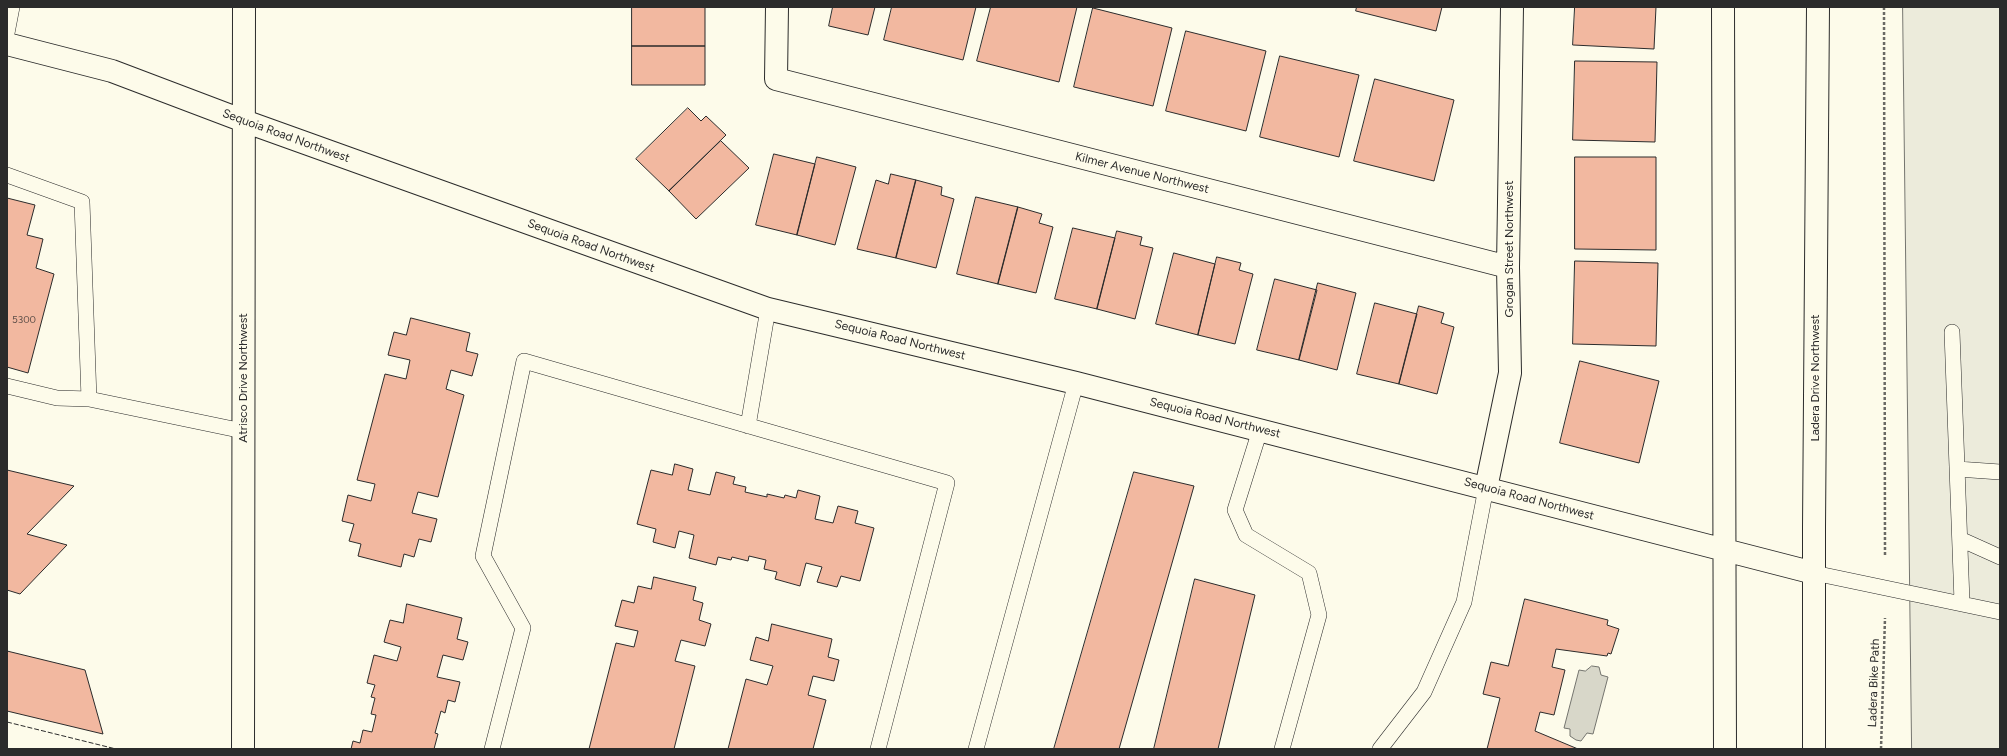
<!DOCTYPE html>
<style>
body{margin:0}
#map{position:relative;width:2007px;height:756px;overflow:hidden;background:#fdfbea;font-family:Figtree,sans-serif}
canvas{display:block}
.frame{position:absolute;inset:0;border:8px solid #2b2b2b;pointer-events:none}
</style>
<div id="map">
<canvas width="2007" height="756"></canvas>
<div class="frame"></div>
</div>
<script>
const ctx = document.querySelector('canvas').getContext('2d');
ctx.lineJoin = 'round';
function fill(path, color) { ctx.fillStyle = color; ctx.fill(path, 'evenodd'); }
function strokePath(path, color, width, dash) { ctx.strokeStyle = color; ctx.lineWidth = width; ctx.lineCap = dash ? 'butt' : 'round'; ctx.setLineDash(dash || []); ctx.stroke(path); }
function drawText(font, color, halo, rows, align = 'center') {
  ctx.font = font + ' Figtree,sans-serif'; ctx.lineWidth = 3; ctx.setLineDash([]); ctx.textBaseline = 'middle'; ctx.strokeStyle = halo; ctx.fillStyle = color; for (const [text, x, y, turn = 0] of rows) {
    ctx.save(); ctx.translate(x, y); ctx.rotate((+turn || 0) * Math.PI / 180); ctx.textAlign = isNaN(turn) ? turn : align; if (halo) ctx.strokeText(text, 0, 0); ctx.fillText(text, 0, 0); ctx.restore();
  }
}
const green = new Path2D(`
 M1903,7H2000V749H1912Z`);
const water = new Path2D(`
 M1592,666L1599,667L1601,675L1608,677L1593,734L1587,733L1581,741L1576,740L1570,736V729L1564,728L1579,670L1585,671Z`);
const building = new Path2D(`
 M632,7H705V46H632Z
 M833,7H875L868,35L829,26Z
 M892,7H976L963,60L884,40Z
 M991,7H1077L1059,82L977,61Z
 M1357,7H1442L1436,31L1356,11Z
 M1575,7H1656L1654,49L1573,45Z
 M1093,8L1172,28L1153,106L1074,87Z
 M1186,31L1266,51L1246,131L1166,111Z
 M632,46H705V85H632Z
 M1280,56L1359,75L1339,157L1260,137Z
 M1575,61L1657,62L1655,142L1573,140Z
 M1375,79L1454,100L1434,181L1354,161Z
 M688,108L701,121L706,116L726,135L669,191L636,159Z
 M721,141L749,168L696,219L669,191Z
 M774,154L815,164L797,235L756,225Z
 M817,157L856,167L835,245L797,235Z
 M1575,157H1656V250L1575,249Z
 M891,174L916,180L896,258L857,249L876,180L888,184Z
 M916,180L942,187L941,195L954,199L936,268L896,258Z
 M976,197L1018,207L998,284L957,274Z
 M7,198L35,205L27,235L43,239L36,268L54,274L28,373L7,367Z
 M1018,207L1042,214L1039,223L1053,227L1036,293L998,284Z
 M1073,228L1115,238L1097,309L1055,299Z
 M1117,231L1142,237L1140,245L1153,248L1135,319L1097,309Z
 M1174,253L1215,264L1198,335L1156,324Z
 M1217,257L1241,263L1239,270L1253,274L1235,344L1198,335Z
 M1575,261L1658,263L1656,346L1573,344Z
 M1275,279L1317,290L1299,360L1257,350Z
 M1318,283L1356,293L1337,370L1299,360Z
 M1375,303L1417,314L1399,384L1357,374Z
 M1419,306L1444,313L1441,323L1454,327L1437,394L1399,384Z
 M411,318L470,333L466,351L478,354L472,376L451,370L446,389L464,395L438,497L418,492L412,513L437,519L431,542L419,539L414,557L404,554L401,567L358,556L361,544L349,541L354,524L342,521L348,495L371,501L375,484L357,480L385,374L406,379L410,360L388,355L394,332L406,335Z
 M1580,361L1659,381L1639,463L1560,443Z
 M675,464L693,469L688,490L710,495L716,472L735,477L733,484L746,487L745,492L767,497V494L784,498L785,495L796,498L798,490L820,496L815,519L833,523L838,506L858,511L855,523L874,528L860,581L841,576L837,587L817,582L822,567L806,563L800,586L775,579L777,572L764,569L766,560L749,556L748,561L732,557L731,560L718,557L716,565L689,558L694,535L679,531L675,548L653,542L656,529L637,524L651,470L672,475Z
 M7,470L74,486L27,534L67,545L20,594L7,590Z
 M1134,472L1194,486L1119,749H1054Z
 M654,577L696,587L693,600L703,603L699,620L711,624L705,646L681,640L675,661L695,666L674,749H589L616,643L634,647L638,631L615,626L622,600L634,603L638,586L651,589Z
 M1195,579L1255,595L1218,749H1154Z
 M1525,599L1608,620L1607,625L1619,629L1611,654L1608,653L1607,656L1556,649L1552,667L1565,670L1554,715L1540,712L1535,731L1578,749H1487L1500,698L1483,694L1491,662L1508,666Z
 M407,604L462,618L457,639L468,642L463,660L443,655L437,677L460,682L455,702L448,700L445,713L441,711L435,733L438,734L434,749H351L353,741L360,743L363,730L372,732L376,715L371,714L375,698L371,697L375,685L367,683L374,655L397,661L401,647L384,642L390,620L403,623Z
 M772,624L832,639L828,657L839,660L834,681L813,676L808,695L826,700L813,749H728L746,679L767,685L773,666L750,660L756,637L768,641Z
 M7,651L85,670L103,734L7,711Z`);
const path = new Path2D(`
 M1884,7L1885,556
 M1881,749L1885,618`);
const service = new Path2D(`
 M7,33L12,7
 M7,175L82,202L89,399L243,431
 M1952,332L1962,602
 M7,386L57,398L89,399
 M748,426L768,309
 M1260,430L1235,510L1246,535L1309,573L1319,615L1282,749
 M1957,469L2000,472
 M1960,539L2000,557
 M1814,573L2000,612
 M492,749L523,628L483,556L524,361L947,483L878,749
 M976,749L1076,383
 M1380,749L1424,692L1464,602L1486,488`);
const minor = new Path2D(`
 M777,7L776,79L1508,267
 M1486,488L1510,373L1508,267L1512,7`);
const tertiary = new Path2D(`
 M1723,7L1725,749
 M7,44L112,71L244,121L768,309L1076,383L1814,573
 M243,749L244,7
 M1814,749V527L1818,7`);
const fence = new Path2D(`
 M7,722L116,749`);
const numberNames = [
 ["5300",24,320]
];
const streetNames = [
 ["Sequoia Road Northwest",286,136,20],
 ["Kilmer Avenue Northwest",1142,173,14],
 ["Sequoia Road Northwest",591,246,20],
 ["Grogan Street Northwest",1509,249,-90],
 ["Sequoia Road Northwest",900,340,14],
 ["Atrisco Drive Northwest",243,378,-90],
 ["Ladera Drive Northwest",1815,378,-90],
 ["Sequoia Road Northwest",1215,418,14],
 ["Sequoia Road Northwest",1529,499,15],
 ["Ladera Bike Path",1874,683,-88]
];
fill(green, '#ecebdb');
strokePath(green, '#74746e', 1);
fill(water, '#d8d7c9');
strokePath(water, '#74746e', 1);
fill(building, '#f2b8a0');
strokePath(building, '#2b2b2b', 1);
strokePath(service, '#2b2b2b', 16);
strokePath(minor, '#2b2b2b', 24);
strokePath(tertiary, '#2b2b2b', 24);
strokePath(path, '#6a6964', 2.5, [3, 2]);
strokePath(service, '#fdfbea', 15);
strokePath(minor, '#fdfbea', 22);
strokePath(tertiary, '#fdfbea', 22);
strokePath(fence, '#2b2b2b', 1, [5, 2]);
drawText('10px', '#5d4e48', null, numberNames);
drawText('12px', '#2b2b2b', '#fdfbea', streetNames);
</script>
